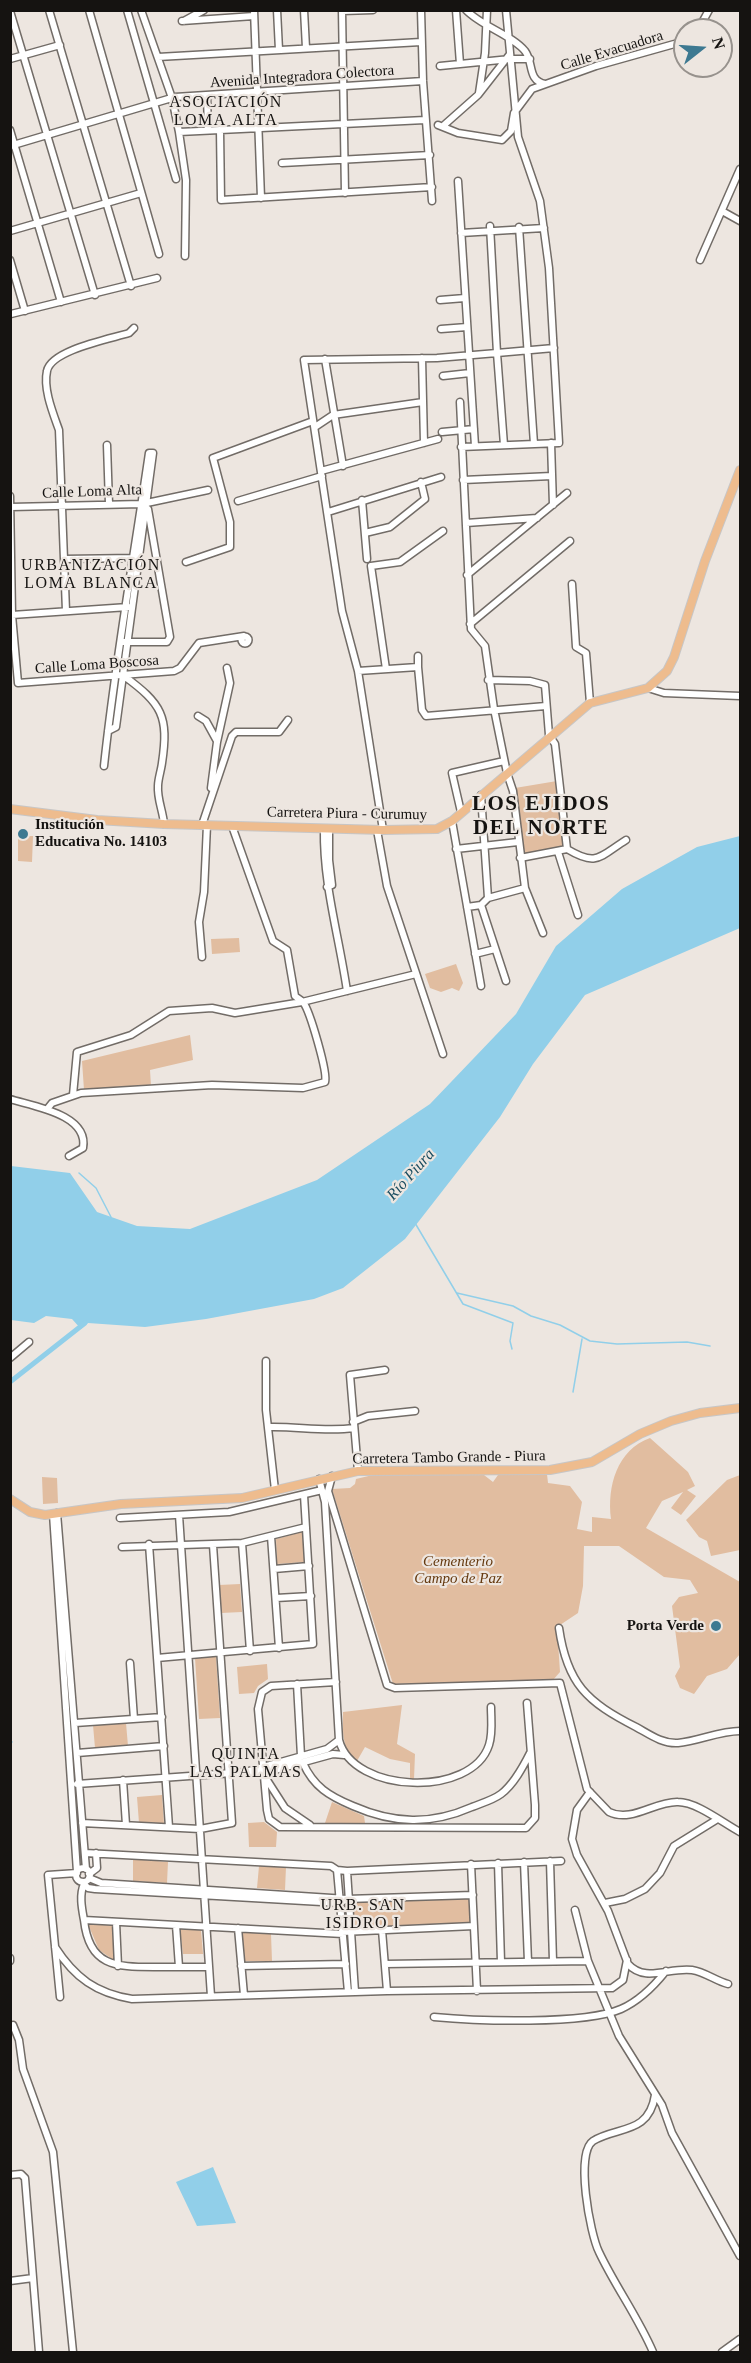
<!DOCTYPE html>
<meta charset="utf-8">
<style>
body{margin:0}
#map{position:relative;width:751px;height:2363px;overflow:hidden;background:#ede6e0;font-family:"Times New Roman",serif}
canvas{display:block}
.frame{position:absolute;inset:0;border:12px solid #151311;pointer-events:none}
.north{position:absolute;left:673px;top:18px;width:60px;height:60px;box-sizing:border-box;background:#ede6e0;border:2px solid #97928d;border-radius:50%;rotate:73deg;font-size:16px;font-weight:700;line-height:24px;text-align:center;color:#151311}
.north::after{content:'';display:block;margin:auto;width:21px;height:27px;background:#3d7991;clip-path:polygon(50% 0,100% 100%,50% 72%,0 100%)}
</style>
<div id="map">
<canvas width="751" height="2363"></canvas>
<div class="frame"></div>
<div class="north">N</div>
</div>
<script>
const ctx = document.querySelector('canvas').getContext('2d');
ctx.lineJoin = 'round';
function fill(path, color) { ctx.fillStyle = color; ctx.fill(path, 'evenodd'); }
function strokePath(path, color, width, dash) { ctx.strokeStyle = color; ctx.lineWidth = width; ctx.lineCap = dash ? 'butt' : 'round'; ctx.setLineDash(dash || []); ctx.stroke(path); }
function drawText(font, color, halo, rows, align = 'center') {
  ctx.font = font + ' "Times New Roman",serif'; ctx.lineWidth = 4.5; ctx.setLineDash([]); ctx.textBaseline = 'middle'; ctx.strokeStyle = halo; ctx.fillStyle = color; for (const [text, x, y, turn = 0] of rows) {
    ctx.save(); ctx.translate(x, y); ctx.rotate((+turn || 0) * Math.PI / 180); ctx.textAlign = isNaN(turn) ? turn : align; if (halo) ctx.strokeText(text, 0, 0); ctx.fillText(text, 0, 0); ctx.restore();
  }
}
const green = new Path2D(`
 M557,781L566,847L524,856L515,788Z
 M18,836H33L32,862L18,861Z
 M239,938L240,952L212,954L211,939Z
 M456,964L463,983L459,991L452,988L441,992L430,988L425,974Z
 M190,1035L193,1060L150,1070L151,1086L84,1090L82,1061Z
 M650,1438L688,1472L695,1486L687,1490L696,1496L681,1515L671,1508L683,1492L662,1501L646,1528L740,1582V1654L727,1669L707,1676L694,1694L680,1688L675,1676L680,1667L672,1606L679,1597L698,1593L690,1580L664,1577L619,1546H584L583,1586L578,1613L557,1627L560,1672L553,1680L393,1684L332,1489L350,1488L355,1484L356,1479L377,1474L484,1475L493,1482L498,1475L547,1474L548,1483L570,1486L582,1502L577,1529L592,1532V1517L611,1519C607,1486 617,1450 650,1438Z
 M740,1475V1550L711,1556L707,1541L699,1537L686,1520L727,1480Z
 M42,1477L57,1478L58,1503L43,1504Z
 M302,1532L305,1562L277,1564L276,1539Z
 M240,1584L242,1612L221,1613L219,1585Z
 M216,1656L220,1718L199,1719L195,1658Z
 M267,1664L268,1679L258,1686L254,1693L239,1694L237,1667Z
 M402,1705L397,1744L415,1754L414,1779H410V1763L390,1759L365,1747L357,1761C341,1749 343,1731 343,1712Z
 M126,1723L128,1746L95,1748L93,1725Z
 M162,1795L164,1824L139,1823L137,1797Z
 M332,1802L364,1816L365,1823H325Z
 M264,1822L277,1832L276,1847H249L248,1823Z
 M133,1859L168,1862L167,1883L133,1881Z
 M259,1866L286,1867L285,1890L257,1888Z
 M469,1897L471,1924L355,1930L350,1901Z
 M88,1924L113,1925L115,1961L99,1950Z
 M180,1929L201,1930L203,1954H183Z
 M242,1932L271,1934L272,1961H244Z`);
const water = new Path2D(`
 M740,836V928L585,995L533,1064L500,1117L405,1239L343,1288L314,1299L206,1319L145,1327L88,1323L81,1329L72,1319L46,1316L34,1323L11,1320V1166L70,1173L97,1212L137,1226L190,1229L317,1180L430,1104L516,1014L556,946L622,889L697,847Z
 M213,2167L236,2223L197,2226L176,2182Z`);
const stream = new Path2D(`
 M79,1173L96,1188L111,1217
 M415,1223L463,1304L513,1323L510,1341L512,1349
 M457,1293L513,1306L531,1316L560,1325L590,1341L617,1344L687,1342L710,1346
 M573,1392L582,1339
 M10,1740L12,1742`);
const canal = new Path2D(`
 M10,1382L85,1323`);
const minor = new Path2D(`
 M49,10L131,286
 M89,10L159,254
 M127,10L176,179
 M141,10L172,98L179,132L425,120
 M254,10L261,198
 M277,10L279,50
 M304,10L306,48
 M342,10L345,193
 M421,10L423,81L432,201
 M456,10L460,64
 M466,10C481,26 512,35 525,51C534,63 527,80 545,84
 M10,11L95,295
 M342,11L373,10
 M182,21L254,16
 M184,21L204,10
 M698,30L709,10
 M158,57L421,42
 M10,59L60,45
 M440,66L510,59H530
 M479,93L485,53L487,10
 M207,96L208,130
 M438,125L458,133L502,140L511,131L514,113L532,89L596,66L685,41
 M443,126L478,95L510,54
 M10,130L61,302
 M220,130L221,200L432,187
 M179,132L186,180L185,256
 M10,146L175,97L423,81
 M282,163L430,155
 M458,181L475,446
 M722,211L740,221
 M519,227L534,444
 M10,231L141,193
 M461,233L544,228
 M10,260L25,311
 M700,260L740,169
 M440,300L465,298
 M11,314L157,278
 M441,329L467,327
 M422,358L424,443
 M325,359L343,466
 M443,376L470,373
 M460,402L471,629L485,646L494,709L507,773L513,791L525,888L543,933
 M315,427L333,415L423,402
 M442,432L474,429
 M551,443L553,505
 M107,445L109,504
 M504,445L497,353L554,348
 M461,447L559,443L549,268L540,201L518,137L506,10
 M321,471L438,439
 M463,480L552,476
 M10,496L12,615L18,683L174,671L180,668L199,643L244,636
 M362,500L367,559
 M238,501L322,476
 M11,507L142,504L208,490
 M328,512L441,477
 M466,523L537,518
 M365,533L390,527L425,499L421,482
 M64,559L135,558
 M186,562L230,547V522L213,458L313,421
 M467,575L567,493
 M572,584L576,647L586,653L590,703
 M66,611L59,430C53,413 43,389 47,371C51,350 110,339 129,333L134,328
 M12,615L128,607
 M470,624L570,541
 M241.5 640a3.5 3.5 0 1 1 7 0a3.5 3.5 0 1 1-7 0Z
 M124,642H167L170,637L148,509
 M418,667L422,710L426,716L546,706
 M386,669L371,566L400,562L443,531
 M358,671L418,667V656
 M124,676C162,704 169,716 162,763C161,771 158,779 158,786C157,799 163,811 164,824
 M488,680L530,681L545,685L549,735L555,744L567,849
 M648,688L664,693L740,696
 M198,716L206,721L217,741
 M104,766C115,661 134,557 149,453H153L116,727L108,731
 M211,788L217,742L230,683L227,668
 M481,795L488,898
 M461,812L452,773L504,761
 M452,821L481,986
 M202,825L232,736L236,732H279L288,720
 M324,829C323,884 339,936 347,991
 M377,830L387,886L443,1054
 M383,830L358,671L342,611L304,360L437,358L497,353L490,226
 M456,849L518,842
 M558,852L578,915
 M520,858L567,849C597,867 599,857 626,840
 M327,887L332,885L329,860V829
 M481,905L506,981
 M467,907L481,905L488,898L525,888
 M475,954L495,949
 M202,957L199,922L204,892L207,825
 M73,1095L77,1052L131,1035L169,1011L212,1008L235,1013L302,1002L416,974
 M10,1099C32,1106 89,1114 83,1148L69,1156
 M48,1108L52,1103L81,1093L212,1085L303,1088L325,1082C328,1073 310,1011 303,1002C301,1000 297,998 295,996L287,950L273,941L232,826
 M10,1358L29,1342
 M266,1361V1410L275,1490
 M353,1422L368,1416L415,1411
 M268,1427C297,1426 324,1432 354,1428
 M358,1471L350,1375L385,1370
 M332,1476L328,1491L387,1685L395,1688L560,1683L587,1789L609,1812C632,1823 655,1801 678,1802C697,1802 723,1823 740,1832
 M319,1479L325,1502L339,1740C353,1794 472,1798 489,1745C493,1733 491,1719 491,1707
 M57,1513L86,1869
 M53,1514L77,1872
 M179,1515L211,1996
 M120,1518L229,1512L322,1490
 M271,1536L279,1648
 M242,1543L250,1651
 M149,1544L169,1827
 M122,1547L242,1543L306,1527
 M274,1569L309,1566
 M276,1598L311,1596
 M559,1628C567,1684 587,1702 636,1727C649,1734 662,1744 678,1743C699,1741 719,1731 740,1731
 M157,1658L313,1644L304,1495
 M130,1663L134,1719
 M336,1682L271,1686L262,1692L258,1709L267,1810L269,1819L280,1827L526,1828L535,1818V1805L527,1703
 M297,1684L301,1756
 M75,1723L162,1717
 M77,1753L164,1746
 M303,1763C314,1787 329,1796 353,1806C394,1824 431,1825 472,1807C482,1803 493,1800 501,1794C514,1784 523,1767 530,1753
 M249,1771L327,1749L339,1740
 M123,1780L126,1825
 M267,1780L285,1808L310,1825
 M77,1784L246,1772L264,1773L333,1754L344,1755
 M590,1792L577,1810L572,1839L577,1855L608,1911L628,1964C645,1983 669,1967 692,1970C705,1972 716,1981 728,1984
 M82,1823L200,1829L232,1823L213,1545
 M85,1853L331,1866L337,1870L347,1871L561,1861
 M550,1861L553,1961
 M524,1862L528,1962
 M498,1863L501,1962
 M471,1864L477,1991
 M76 1875a7 7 0 1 1 14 0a7 7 0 1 1-14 0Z
 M337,1870L348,1992
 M347,1871L355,1992
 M89,1874L97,1868L96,1853
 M82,1882L88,1888L95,1889L339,1903L347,1899L101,1883L89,1878
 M84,1884C79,1895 82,1909 84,1920C89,1966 115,1967 154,1967C172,1967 191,1967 209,1967
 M347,1899L473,1895
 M605,1903L625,1899L645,1889L660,1873L674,1846L716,1820
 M575,1910L588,1961L619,2036L662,2105L672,2133L740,2256
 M84,1920L343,1934
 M116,1922L118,1966
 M176,1925L179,1967
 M238,1928L244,1995
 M382,1930L387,1991
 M342,1932L474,1926
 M55,1947C75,1978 96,1993 132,1999L387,1991L612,1988L623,1980L627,1960
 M10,1958V1961
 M385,1964L588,1961
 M241,1966L346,1964
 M60,1997L48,1875L77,1873
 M434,2017C476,2021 584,2025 621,2009C639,2001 654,1986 666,1971
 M13,2025L19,2040L23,2069L53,2152L73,2352
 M10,2175L21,2174L25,2178L39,2352
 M10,2281L33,2278
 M653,2352C638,2317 615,2286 599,2252C590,2234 575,2153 593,2141C617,2126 649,2135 655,2095
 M722,2352L740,2339`);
const major = new Path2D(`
 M10,809L97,820L164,824L383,830L437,829L452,821L590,703L648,688L667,671L674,657L705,561L740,470
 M10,1499L30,1512L45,1515L121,1504L242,1498L358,1471L550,1470L592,1462L640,1434L671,1421L700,1413L740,1408`);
const markers = [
 [23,834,6,"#3d7991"],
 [716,1626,6,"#3d7991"]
];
const streetNames = [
 ["Calle Evacuadora",612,51,-17],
 ["Avenida Integradora Colectora",302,77,-4],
 ["Calle Loma Alta",92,492,-2],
 ["Calle Loma Boscosa",97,665,-4],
 ["Carretera Piura - Curumuy",347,814,1],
 ["Carretera Tambo Grande - Piura",449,1458,-1]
];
const poiNames = [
 ["Institución",35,825],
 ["Educativa No. 14103",35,842],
 ["Porta Verde",704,1626,"right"]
];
const parkNames = [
 ["Cementerio",458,1562],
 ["Campo de Paz",458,1579]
];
const neighbourhoodNames = [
 ["ASOCIACIÓN",226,103],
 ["LOMA ALTA",226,121],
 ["URBANIZACIÓN",91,566],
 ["LOMA BLANCA",91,584],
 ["QUINTA",246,1755],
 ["LAS PALMAS",246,1773],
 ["URB. SAN",363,1906],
 ["ISIDRO I",363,1924]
];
const waterNames = [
 ["Río Piura",411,1175,-48]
];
const districtNames = [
 ["LOS EJIDOS",541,805],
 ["DEL NORTE",541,829]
];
fill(green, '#e1bda0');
fill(water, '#91cfe9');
strokePath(stream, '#91cfe9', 1.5);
strokePath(canal, '#91cfe9', 5);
strokePath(minor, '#726c67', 9);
strokePath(major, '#c7c6c6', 10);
strokePath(minor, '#fff', 6);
strokePath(major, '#eebc8e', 8);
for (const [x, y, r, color] of markers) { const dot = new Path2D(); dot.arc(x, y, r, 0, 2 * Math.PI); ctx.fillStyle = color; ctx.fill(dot); strokePath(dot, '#ede6e0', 2); }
drawText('15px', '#151311', '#ede6e0', streetNames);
drawText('bold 15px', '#151311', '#ede6e0', poiNames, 'left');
drawText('italic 15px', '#65390e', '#ede6e0', parkNames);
ctx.letterSpacing = '1.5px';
drawText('16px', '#151311', '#ede6e0', neighbourhoodNames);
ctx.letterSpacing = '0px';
drawText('italic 16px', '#1a4d60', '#ede6e0', waterNames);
ctx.letterSpacing = '1.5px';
drawText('bold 21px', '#151311', '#ede6e0', districtNames);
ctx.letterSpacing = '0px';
</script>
